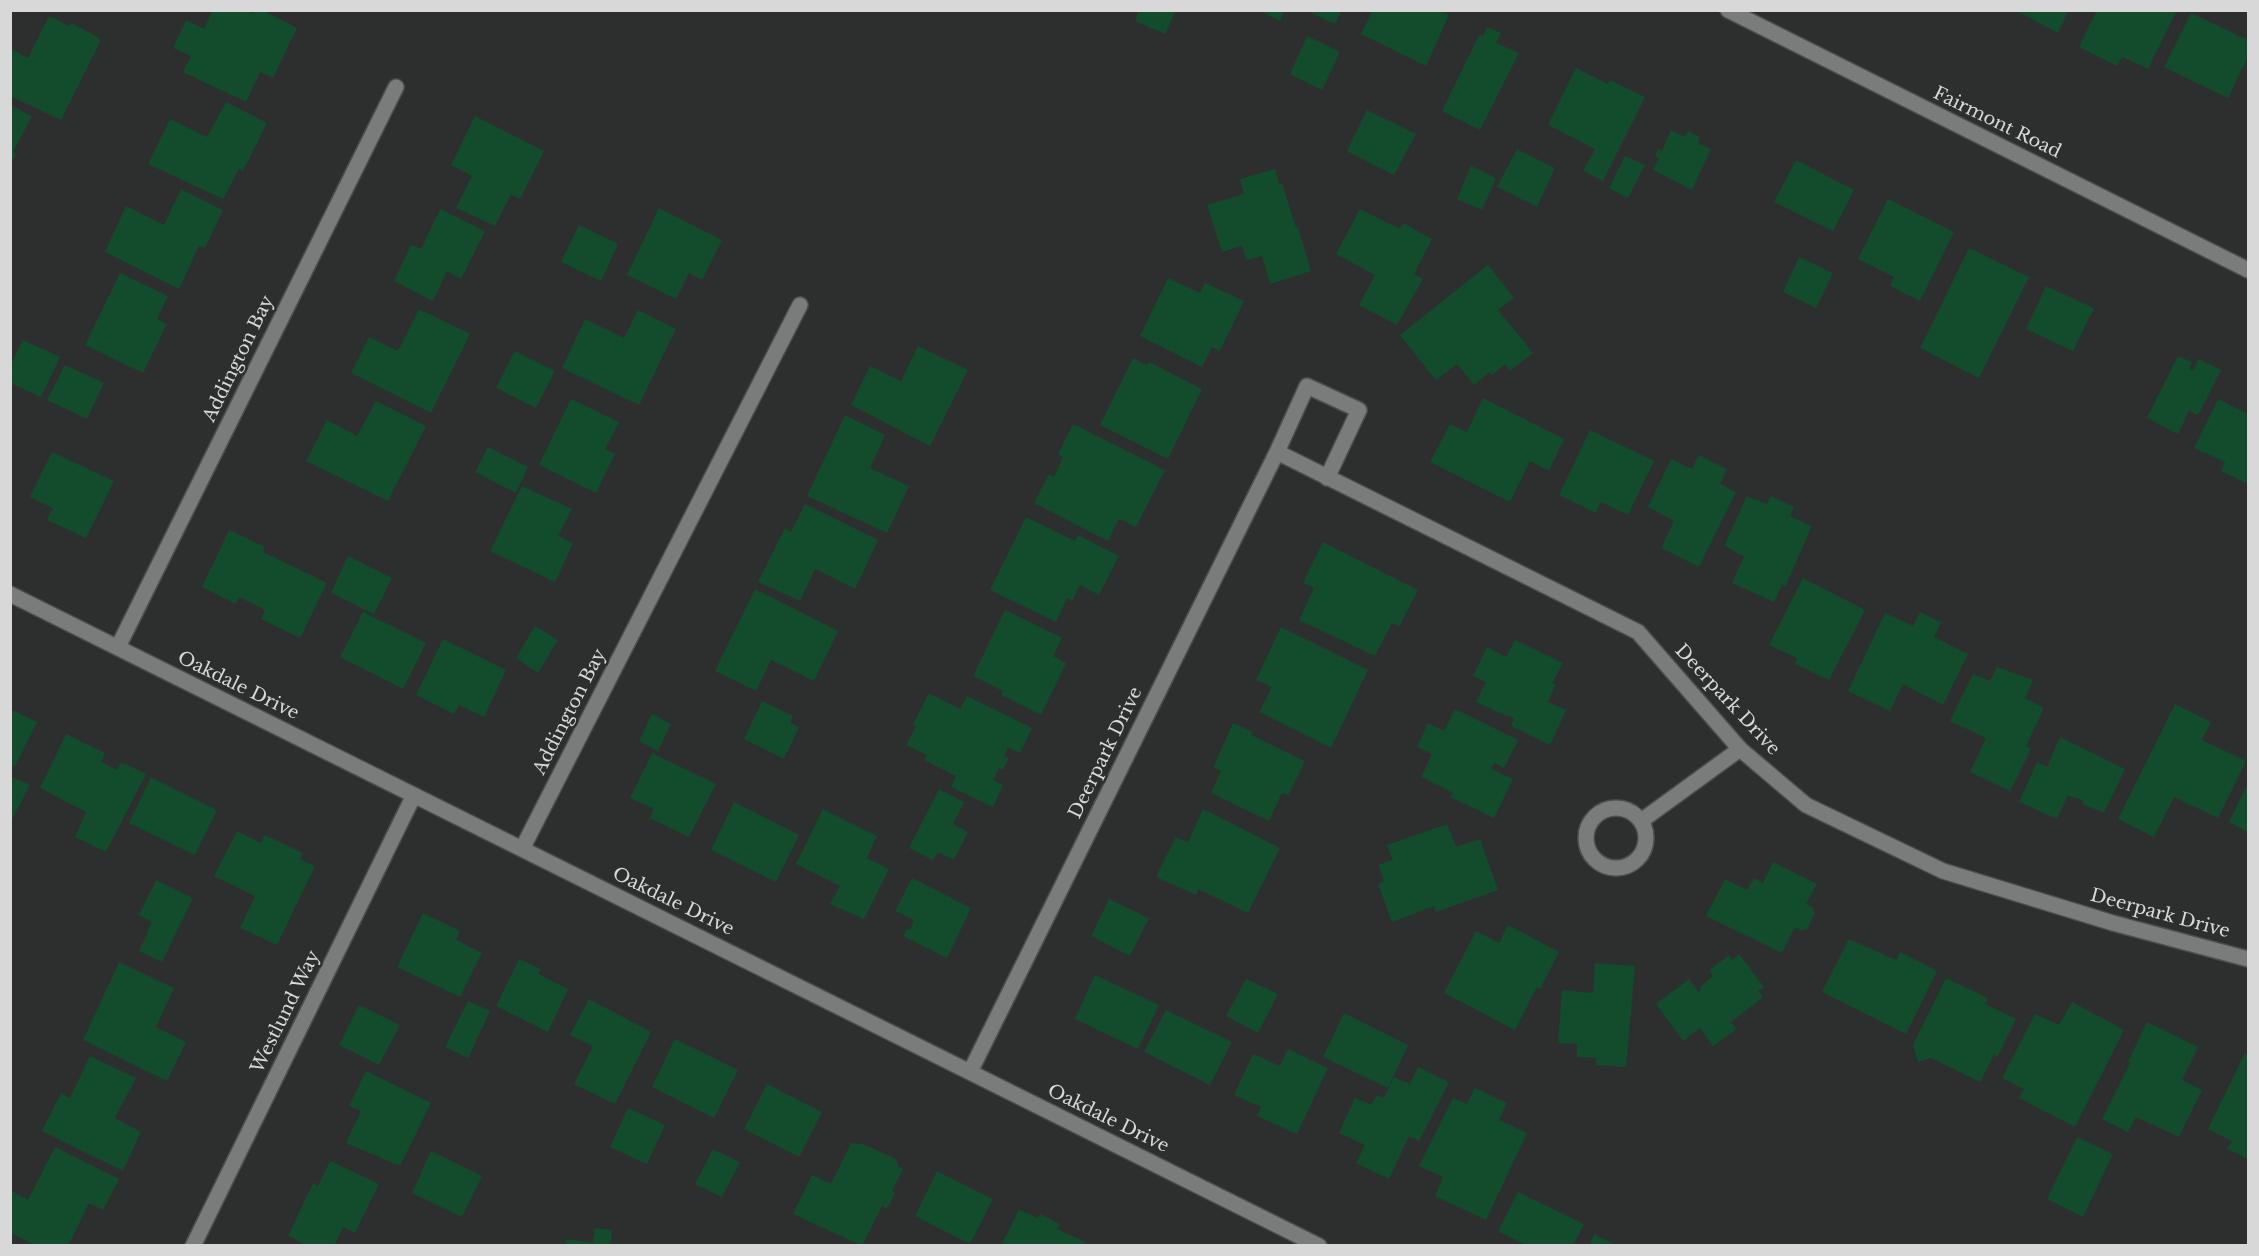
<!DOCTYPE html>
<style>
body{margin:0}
#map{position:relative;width:2259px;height:1256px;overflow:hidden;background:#2d2f2e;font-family:"Libre Baskerville",serif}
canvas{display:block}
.frame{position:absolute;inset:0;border:12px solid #d7d8d7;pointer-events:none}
</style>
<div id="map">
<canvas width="2259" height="1256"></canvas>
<div class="frame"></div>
</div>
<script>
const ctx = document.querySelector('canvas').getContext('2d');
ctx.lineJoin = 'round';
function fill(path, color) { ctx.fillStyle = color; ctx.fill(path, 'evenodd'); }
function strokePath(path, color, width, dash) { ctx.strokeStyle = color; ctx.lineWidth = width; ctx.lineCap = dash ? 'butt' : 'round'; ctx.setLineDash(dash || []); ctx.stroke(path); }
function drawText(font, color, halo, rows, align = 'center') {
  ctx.font = font + ' "Libre Baskerville",serif'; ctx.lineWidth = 5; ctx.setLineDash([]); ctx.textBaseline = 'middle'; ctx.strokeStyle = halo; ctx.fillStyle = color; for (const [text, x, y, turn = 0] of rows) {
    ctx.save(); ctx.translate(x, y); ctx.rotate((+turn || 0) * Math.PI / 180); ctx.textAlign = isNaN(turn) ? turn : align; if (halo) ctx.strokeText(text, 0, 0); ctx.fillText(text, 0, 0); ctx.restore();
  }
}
const building = new Path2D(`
 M213,10H246L253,14L255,10H262L297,28L273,78L260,72L246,102L183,72L191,56L173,48L186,20L204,29Z
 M1139,10H1176L1165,34L1135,21Z
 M1259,10H1285L1280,21Z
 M1305,10H1342L1335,24Z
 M1373,10H1438L1449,15L1426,66L1361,34Z
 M2015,10H2069L2058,33Z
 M2097,10H2177L2148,69L2122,57L2117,66L2079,47Z
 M2191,13L2248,40V56L2228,98L2164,67Z
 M49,16L69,26L71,23L98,37L97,38L101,40L61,120L10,96V49L28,58Z
 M1487,27L1501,33L1496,43L1519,53L1480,130L1442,111L1479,35L1483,36Z
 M1307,36L1340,52L1322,90L1290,74Z
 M1576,68L1608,84L1610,80L1645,97L1603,181L1583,171L1595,149L1548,125Z
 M226,102L267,123L243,171L239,169L223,199L148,164L170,119L207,137Z
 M10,105L32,116L13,152L16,154L10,165Z
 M1367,110L1416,134L1394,175L1347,151Z
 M475,116L544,151L520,199L511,194L495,226L456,208L472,176L451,165Z
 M1671,130L1685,137L1688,131L1700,137L1698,143L1711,149L1692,190L1653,170L1659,158L1655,156L1658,149L1662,151Z
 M1517,149L1555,168L1537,207L1497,187Z
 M1625,156L1645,165L1628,198L1609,188Z
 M1796,160L1854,190L1833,231L1774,202Z
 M1471,166L1496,178L1482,210L1457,199Z
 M1275,169L1279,184L1282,183L1296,228L1298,227L1311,271L1270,284L1262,256L1246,260L1242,246L1222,252L1207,205L1244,194L1240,179Z
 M181,189L223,210L205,248L199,246L179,289L105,252L126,206L164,225Z
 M1888,199L1954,232L1920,301L1890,286L1894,277L1858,259Z
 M659,208L722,240L702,280L689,273L676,299L627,275Z
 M440,209L485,231L461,279L447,271L433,301L394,281L411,245L421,249Z
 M1360,209L1400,229L1403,223L1432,239L1414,274L1423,279L1397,325L1359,305L1375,275L1336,254Z
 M579,225L618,244L601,281L561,262Z
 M1969,248L2029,277L1979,378L1920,348Z
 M1799,257L1833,273L1816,308L1783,292Z
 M1488,265L1514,298L1498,310L1533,353L1510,371L1505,364L1492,375L1490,372L1474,385L1457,364L1436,380L1400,335Z
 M120,273L168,296L157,319L167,324L143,373L85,345Z
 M1168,278L1200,293L1205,283L1244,301L1220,351L1212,347L1202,367L1140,336Z
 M2046,286L2094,308L2073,351L2026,329Z
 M419,309L470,334L431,413L351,373L369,337L398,351Z
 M638,310L676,329L639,405L562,368L585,319L624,338Z
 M23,340L60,357L41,397L10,383V366Z
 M918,346L968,370L930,446L851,405L870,366L901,381Z
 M515,351L555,371L536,408L496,388Z
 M2178,356L2192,362L2189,368L2193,371L2199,359L2221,370L2198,415L2189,411L2178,434L2147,418Z
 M1133,358L1147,365L1149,362L1202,389L1168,459L1100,425Z
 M65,365L104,383L87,419L47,400Z
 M1483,398L1564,439L1549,471L1530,461L1510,502L1430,462L1450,424L1467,432Z
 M571,399L619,422L605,449L615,454L596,493L539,465Z
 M2218,399L2248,414V484L2221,471L2225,462L2194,448Z
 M376,401L426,426L388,501L306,461L327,420L357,436Z
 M845,415L885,435L870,468L909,486L887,533L807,496Z
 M1073,424L1165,470L1136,527L1119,519L1108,541L1034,503L1049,474L1054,477L1063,457L1058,454Z
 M1590,430L1654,461L1628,515L1601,502L1596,513L1559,495Z
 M488,447L528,467L516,493L475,472Z
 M52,452L114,481L86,538L47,520L53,508L30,497Z
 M1699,455L1727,469L1720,484L1736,492L1699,567L1661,548L1674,521L1648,507L1671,459L1692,469Z
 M522,486L572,509L558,536L573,543L555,582L490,551Z
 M1747,496L1767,504L1771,496L1794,507L1790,516L1812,526L1785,587L1782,585L1774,602L1732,583L1744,556L1724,546Z
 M805,504L878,540L855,589L815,569L800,601L758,582L785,528L791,532Z
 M1026,517L1075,541L1078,535L1119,556L1099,595L1080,585L1072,601L1067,598L1056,622L990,590Z
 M229,530L265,547L263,552L327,583L300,638L261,619L265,610L239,597L236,604L202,587Z
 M1323,542L1418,590L1399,627L1392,623L1375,656L1299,620L1314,588L1303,583Z
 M348,556L392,578L374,614L331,593Z
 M1803,578L1865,610L1829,680L1795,664L1797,658L1769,645Z
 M755,589L838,631L814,681L771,660L756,691L715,671Z
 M1005,610L1062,638L1053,656L1066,663L1041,715L1001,695L1003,691L973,676Z
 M363,612L426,643L403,689L340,657Z
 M1920,612L1941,622L1934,637L1968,654L1943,705L1903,684L1890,711L1848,691L1885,613L1913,626Z
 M535,626L558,640L538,673L516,658Z
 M1281,627L1368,670L1331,748L1259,712L1272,687L1256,680Z
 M443,639L506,670L484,717L459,705L454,714L416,695Z
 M1515,640L1563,663L1552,683L1556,684L1548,702L1566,710L1550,745L1511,726L1514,719L1476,702L1486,682L1473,676L1487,647L1506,657Z
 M1997,667L2033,680L2025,698L2044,708L2026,746L2031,749L2010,791L1970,772L1986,738L1950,721L1973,674L1990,681Z
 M929,693L960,709L967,696L1032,728L1020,753L1008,747L1004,756L1009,758L1003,770L999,768L993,780L1003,785L993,807L951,787L956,776L924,760L927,755L906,745L916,726L913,724Z
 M762,701L793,716L790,723L799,727L784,759L744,739Z
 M2175,704L2211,722L2202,740L2246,761L2218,818L2174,797L2154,837L2118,819Z
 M10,709L37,722L15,766L10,764Z
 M1455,709L1518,740L1504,768L1494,763L1491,769L1513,779L1494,818L1450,797L1453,793L1421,777L1432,754L1417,747L1428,723L1444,731Z
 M652,714L671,724L658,751L639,741Z
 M1233,723L1253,732L1251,735L1305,761L1288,795L1282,793L1269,821L1211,793L1221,771L1213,768Z
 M66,734L105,753L101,762L117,770L121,762L146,774L106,852L75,837L86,812L40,788Z
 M2060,737L2125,769L2104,813L2082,804L2084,801L2068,795L2057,819L2019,802L2037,762L2047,767Z
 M652,753L716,784L689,837L650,818L654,809L630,798Z
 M10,776L30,785L10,823Z
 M151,777L217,810L195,855L129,823Z
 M2248,783V832L2229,822Z
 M939,789L964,802L953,824L968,832L954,860L938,852L933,860L909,848Z
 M734,802L799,835L776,882L711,850Z
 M823,809L877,836L867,858L889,869L864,919L830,904L840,886L796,864Z
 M1203,809L1280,848L1248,913L1198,889L1196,895L1156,877L1176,837L1188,842Z
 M1447,824L1456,847L1480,839L1498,890L1436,912L1434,906L1392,922L1378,884L1384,881L1378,865L1393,860L1387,845Z
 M237,831L261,843L265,835L303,853L300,859L315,866L277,945L240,928L255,896L214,876Z
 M1773,862L1817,884L1806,904L1814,908L1813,911L1815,912L1807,930L1804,929L1803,931L1795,927L1782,953L1706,916L1725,879L1747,890L1754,878L1763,883Z
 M912,878L971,908L947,958L903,936L907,929L910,930L914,920L895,911Z
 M156,880L193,898L162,962L139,951L152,922L139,915Z
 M1109,899L1149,918L1130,956L1091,936Z
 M423,913L460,931L456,940L482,953L460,997L397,967Z
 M1508,925L1559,952L1540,989L1537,987L1515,1030L1444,993L1476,931L1499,943Z
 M1849,939L1896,960L1900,952L1937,971L1906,1034L1822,992Z
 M1739,954L1764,987L1758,991L1763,997L1731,1022L1737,1029L1713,1046L1700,1028L1683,1041L1656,1004L1689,979L1698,992L1701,989L1700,987L1713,976L1709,970L1729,955L1732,960Z
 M519,959L541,969L538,974L568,989L548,1032L496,1006Z
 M119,962L174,988L156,1027L186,1042L167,1081L83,1040Z
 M1595,963L1635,966L1626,1067L1596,1065V1058L1577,1057V1044L1558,1043L1562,990L1593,993Z
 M1095,975L1159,1005L1138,1049L1075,1019Z
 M1946,978L1988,998L1985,1004L2016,1019L1997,1057L1994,1055L1980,1082L1931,1058L1918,1062L1913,1045Z
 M1246,979L1278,994L1258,1033L1226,1016Z
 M589,999L651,1032L615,1104L574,1084L593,1046L570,1035Z
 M468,1001L490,1011L468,1058L445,1047Z
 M2072,1002L2124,1030L2075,1127L2019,1098L2024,1089L2002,1078L2035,1014L2059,1025Z
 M359,1005L400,1025L379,1065L339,1045Z
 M1166,1010L1232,1042L1210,1085L1144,1052Z
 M1344,1013L1408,1045L1388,1088L1323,1057Z
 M2147,1022L2198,1047L2182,1080L2202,1090L2179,1137L2136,1117L2128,1132L2102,1119L2130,1063L2128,1062Z
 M675,1039L738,1070L714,1118L652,1087Z
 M1288,1049L1328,1068L1297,1134L1257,1116L1261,1107L1234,1095L1253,1054L1280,1066Z
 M2245,1053L2248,1055V1159L2227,1149L2232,1141L2208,1129Z
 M90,1056L136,1078L115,1118L141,1132L123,1171L42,1131L61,1093L70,1098Z
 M1418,1067L1449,1082L1419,1141L1409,1136L1389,1179L1356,1163L1365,1145L1339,1133L1355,1098L1371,1105L1377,1095L1384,1098L1394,1077L1410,1084Z
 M366,1071L431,1103L400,1166L346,1143L361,1111L349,1106Z
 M767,1084L822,1112L799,1157L744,1129Z
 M1475,1088L1507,1103L1499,1120L1527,1133L1486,1220L1435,1196L1443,1177L1419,1166L1453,1098L1467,1104Z
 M628,1108L665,1125L647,1164L610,1147Z
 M2077,1137L2113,1154L2083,1217L2047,1199Z
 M851,1143L863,1144L896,1159L898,1166L903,1169L892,1191L895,1193L887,1209L882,1206L862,1246L793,1214L812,1175L831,1184Z
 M55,1147L119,1179L103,1210L89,1203L68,1246H37L10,1233V1190L28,1200Z
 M713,1149L740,1162L722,1197L695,1184Z
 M431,1151L482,1176L462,1217L412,1193Z
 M330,1161L379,1184L355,1233L343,1227L334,1246H308L288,1236L313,1183L318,1186Z
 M937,1171L993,1199L970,1244L915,1216Z
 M1518,1192L1584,1224L1573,1246H1528L1498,1231Z
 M1019,1210L1038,1218L1040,1214L1060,1224L1057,1229L1085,1242L1083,1246H1001Z
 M595,1228L612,1230L610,1246H565L566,1239L593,1243Z
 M1594,1234L1617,1246H1589Z`);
const minor = new Path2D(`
 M1728,10L2248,270
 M1277,452L1307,386L1359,410L1327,478
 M10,594L1319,1246
 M118,647L396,87
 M1586 838a30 30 0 1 1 60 0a30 30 0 1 1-60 0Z
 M1641,821L1740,749
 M522,849L800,305
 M970,1072L1277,452L1638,632L1740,749L1806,805L1943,871L2113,923L2248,959
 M193,1246L414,795`);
const streetNames = [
 ["Fairmont Road",1997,123,26],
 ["Addington Bay",239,359,-64],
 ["Oakdale Drive",238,686,26],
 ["Deerpark Drive",1727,700,47],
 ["Addington Bay",570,712,-63],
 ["Deerpark Drive",1106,753,-64],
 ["Oakdale Drive",673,902,26],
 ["Deerpark Drive",2160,914,15],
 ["Westlund Way",286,1012,-64],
 ["Oakdale Drive",1108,1119,26]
];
fill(building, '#134b2d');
strokePath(minor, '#4b4e4c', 18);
strokePath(minor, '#797c7a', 15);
drawText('18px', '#d7d8d7', '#2d2f2e', streetNames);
</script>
